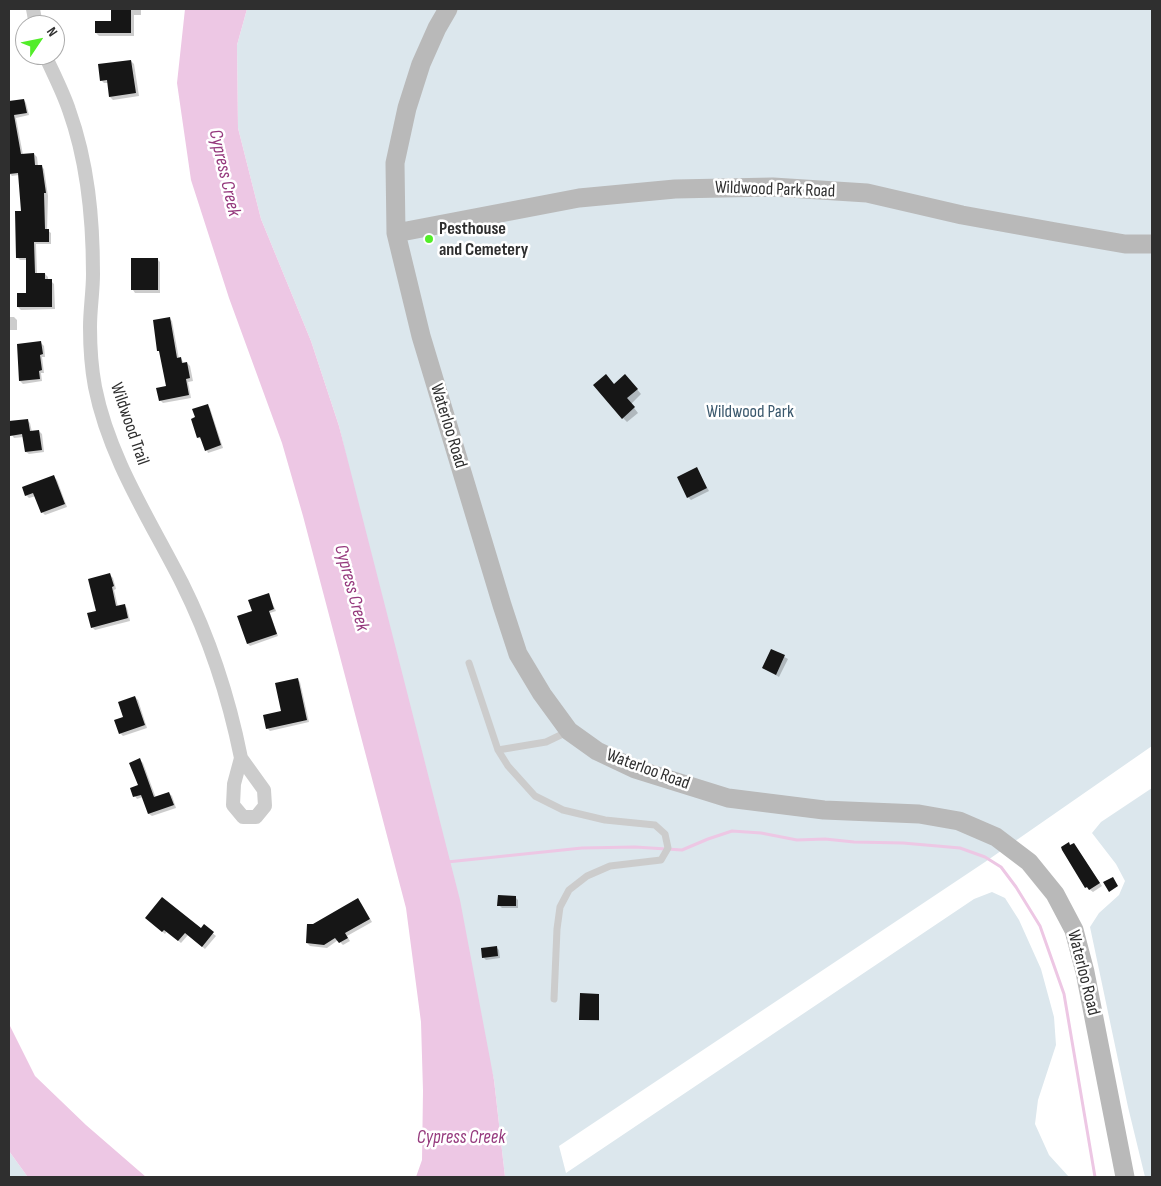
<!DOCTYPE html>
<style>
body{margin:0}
#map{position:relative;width:1161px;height:1186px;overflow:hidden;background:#fff;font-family:"Sofia Sans Condensed",sans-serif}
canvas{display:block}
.frame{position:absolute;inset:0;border:10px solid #2f2f2f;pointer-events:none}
.north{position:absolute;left:15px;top:15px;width:50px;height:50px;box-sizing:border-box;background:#fff;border:1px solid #acacac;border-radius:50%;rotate:56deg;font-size:14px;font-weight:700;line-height:20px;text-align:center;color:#2f2f2f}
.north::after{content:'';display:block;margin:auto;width:18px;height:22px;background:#52ed29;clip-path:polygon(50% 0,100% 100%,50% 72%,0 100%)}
</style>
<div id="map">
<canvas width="1161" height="1186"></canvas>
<div class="frame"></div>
<div class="north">N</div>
</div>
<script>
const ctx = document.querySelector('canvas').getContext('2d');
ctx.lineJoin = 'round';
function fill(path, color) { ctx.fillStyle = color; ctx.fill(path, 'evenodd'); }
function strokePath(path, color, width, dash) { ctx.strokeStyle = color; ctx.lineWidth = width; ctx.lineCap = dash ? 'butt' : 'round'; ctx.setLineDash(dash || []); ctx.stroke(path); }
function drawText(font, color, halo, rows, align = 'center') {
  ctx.font = font + ' "Sofia Sans Condensed",sans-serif'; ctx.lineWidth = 5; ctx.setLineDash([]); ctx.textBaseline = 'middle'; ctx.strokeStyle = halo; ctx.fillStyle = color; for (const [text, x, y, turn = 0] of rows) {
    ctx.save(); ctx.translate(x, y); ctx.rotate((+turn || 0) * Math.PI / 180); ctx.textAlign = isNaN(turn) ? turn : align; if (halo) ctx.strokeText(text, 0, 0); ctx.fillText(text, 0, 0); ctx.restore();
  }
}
const green = new Path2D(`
 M247,9H1152V746L985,862L559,1146L566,1173L974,899L992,892L1005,898L1019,920L1041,969L1054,1017L1056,1045L1038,1100L1035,1124L1049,1155L1069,1177H505L494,1080L339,426L311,341L261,219L238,128L237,45Z
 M1152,788V1177H1145L1128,1107L1090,927L1099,913L1119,895L1125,881L1116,864L1092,833L1101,822Z
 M9,1151L27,1176L29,1177H9Z`);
const water = new Path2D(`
 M185,9H247L237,45L238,128L261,219L311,341L339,426L394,641L460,900L494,1080L505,1177H416L422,1160L423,1091L421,1022L406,908L303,516L282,443L229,298L191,180L177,83Z
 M9,1024L35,1076L86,1125L146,1177H29L27,1176L9,1151Z`);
const shadow = new Path2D(`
 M112,9H141V15H134V36H99L96,33L112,22Z
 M131,61L134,64L139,96L113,100L110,97L108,83H104L101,80Z
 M24,100L26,103L29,115L16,118L23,155L34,154L37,157L38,166H41L44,169L48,196L47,230L51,233V244H36L37,274H45L48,277V281H51L54,284L55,309L21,310L18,307L27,294V260H20L18,258L23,212L19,175L12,176L9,173V103Z
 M157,259L160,262V293H135L133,290Z
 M9,317H14L17,320V330H9Z
 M169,318L172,321L179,359L181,358L184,364L187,363L190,366L193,381L188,382L191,398L163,403L160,400L167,387Z
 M41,343L44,346L45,357H42L44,373H41L42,381L23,384L20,381Z
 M630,381L641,394L631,404L638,413L627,422L623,418L614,385Z
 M208,406L210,408L223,448L208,453L202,439L198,438Z
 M27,420L30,423L32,432L39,431L42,434L44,452L29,454L26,452L24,437L14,438L12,435Z
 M697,469L709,491L691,500L688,497Z
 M54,477L57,480L67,507L45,515L42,512L36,496L29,498L26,495Z
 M110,575L113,578L116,589L114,590L118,607L124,605L127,608L130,621L95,630L92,627Z
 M268,594L276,611L270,613L278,636L250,646L248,644L239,617L254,612Z
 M772,650L788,659L779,677L763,668Z
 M298,680L300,682L309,722L270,731L267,728L283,712Z
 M135,697L138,700L147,728L123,736L120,733L124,718Z
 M140,760L143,763L156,798L169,793L172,796L176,808L152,816L149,814L143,797L137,799L135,796L139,786Z
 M1074,844L1102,886L1093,892L1086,887L1071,846Z
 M515,897L518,900V908H502L499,905Z
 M361,903L372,922L347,936L350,941L343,945L338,940L327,948L310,946L307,943Z
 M149,920L201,930L204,926L216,936L205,949L188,935L181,943L167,931L165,934Z
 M496,947L499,950L500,958L486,960L483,957Z
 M599,995V1021L582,1020L581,1019Z`);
const stream = new Path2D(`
 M447,862L582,848L635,847L682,850L708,839L732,831L761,833L797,840L825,839L854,842L903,843L960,848L985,857L1001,867L1016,887L1040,926L1064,994L1095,1177`);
const building = new Path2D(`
 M111,9H131V33H95V21H111Z
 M131,60L136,93L109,97L107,80L100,81L98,64Z
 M24,99L27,113L14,115L21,154L34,153L35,165H42L46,193H44L45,229H49V242H34L35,273H45V279H52V307H17V293H26V258H16L15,211H21L18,173L9,174V101Z
 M131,258H158V290H131Z
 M170,317L177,358L181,357L182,363L187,362L190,378L186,379L189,395L159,401L156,388L166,386L159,351H157L153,320Z
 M41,341L43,354L40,355L42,370L39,371L40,379L19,381L17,344Z
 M606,374L614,384L625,374L638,389L627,398L635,407L622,419L593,385Z
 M208,404L221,445L205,451L200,437L197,438L191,419L195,417L192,409Z
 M28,419L30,431L39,430L42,450L25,452L22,434L10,436L9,421Z
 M697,467L707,488L687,498L677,477Z
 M54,475L65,504L41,513L33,493L25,496L22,487Z
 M110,573L114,586L112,587L116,606L125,604L128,618L91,628L87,613L96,611L88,579Z
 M269,593L274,609L269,611L277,634L247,644L237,616L252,611L248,600Z
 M771,649L785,655L776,675L762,668Z
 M298,678L307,720L266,729L263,715L281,711L275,683Z
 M135,696L145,725L119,734L114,720L123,717L118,702Z
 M140,758L154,797L169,792L174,805L148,814L141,795L133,797L130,788L138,785L129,763Z
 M1069,842L1070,845L1074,843L1100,883L1089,890L1087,887L1085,888L1062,850L1061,847Z
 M1113,877L1118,886L1109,892L1103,882Z
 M498,895L516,896V906H497Z
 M162,897L201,928L204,924L214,932L202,947L185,933L178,941L164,930L162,932L145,918Z
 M358,898L370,919L345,933L348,938L339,943L335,938L324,945L306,943L307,924H313Z
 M497,946L498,956L482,958L481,948Z
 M580,993L599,994V1020H579Z`);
const lane = new Path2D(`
 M469,663L498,750
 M554,999L557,929L560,907L569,890L587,876L610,866L661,860L668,848L665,834L655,825L605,820L563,810L535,796L508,766L498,750L546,742L569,731`);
const street = new Path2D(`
 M33,9L36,25
 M45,55C53,73 63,92 69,110C88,163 93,218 93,274C93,292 90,309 90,327C90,344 92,371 95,387C109,458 150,520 182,583C210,639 229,698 241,758
 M241,758L264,790L265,806L256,817H243L233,805L234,784Z`);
const secondary = new Path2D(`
 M448,9L437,28L421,64L407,108L395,163L396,233L421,336L502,605L518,654L542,694L569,731L597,751L635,769L728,798L824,810L919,814L959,821L996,837L1029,862L1055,894L1074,930L1085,972L1125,1177
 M396,233L579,198L675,189L773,187L867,193L962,215L1056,232L1125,244H1152`);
const markers = [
 [429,239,5,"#52ed29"]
];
const streetNames = [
 ["Wildwood Park Road",775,190,2],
 ["Wildwood Trail",129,424,71],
 ["Waterloo Road",448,426,73],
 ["Waterloo Road",648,770,20],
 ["Waterloo Road",1083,973,76]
];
const poiNames = [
 ["Pesthouse",439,229],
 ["and Cemetery",439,250]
];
const parkNames = [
 ["Wildwood Park",750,412]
];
const waterNames = [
 ["Cypress Creek",224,173,77],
 ["Cypress Creek",351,588,75],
 ["Cypress Creek",461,1138]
];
fill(green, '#dce7ed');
fill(water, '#edc7e4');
fill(shadow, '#0003');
strokePath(stream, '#edc7e4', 3);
fill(building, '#161616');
strokePath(lane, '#ccc', 7);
strokePath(street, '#ccc', 14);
strokePath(secondary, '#b9b9b9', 19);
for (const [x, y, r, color] of markers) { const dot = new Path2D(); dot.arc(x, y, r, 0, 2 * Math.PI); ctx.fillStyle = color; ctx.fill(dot); strokePath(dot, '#fff', 2); }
drawText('18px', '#2f2f2f', '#fff', streetNames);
drawText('bold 18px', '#2f2f2f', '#fff', poiNames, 'left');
drawText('18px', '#3a586d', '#fff', parkNames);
drawText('italic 19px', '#95397d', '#fff', waterNames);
</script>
